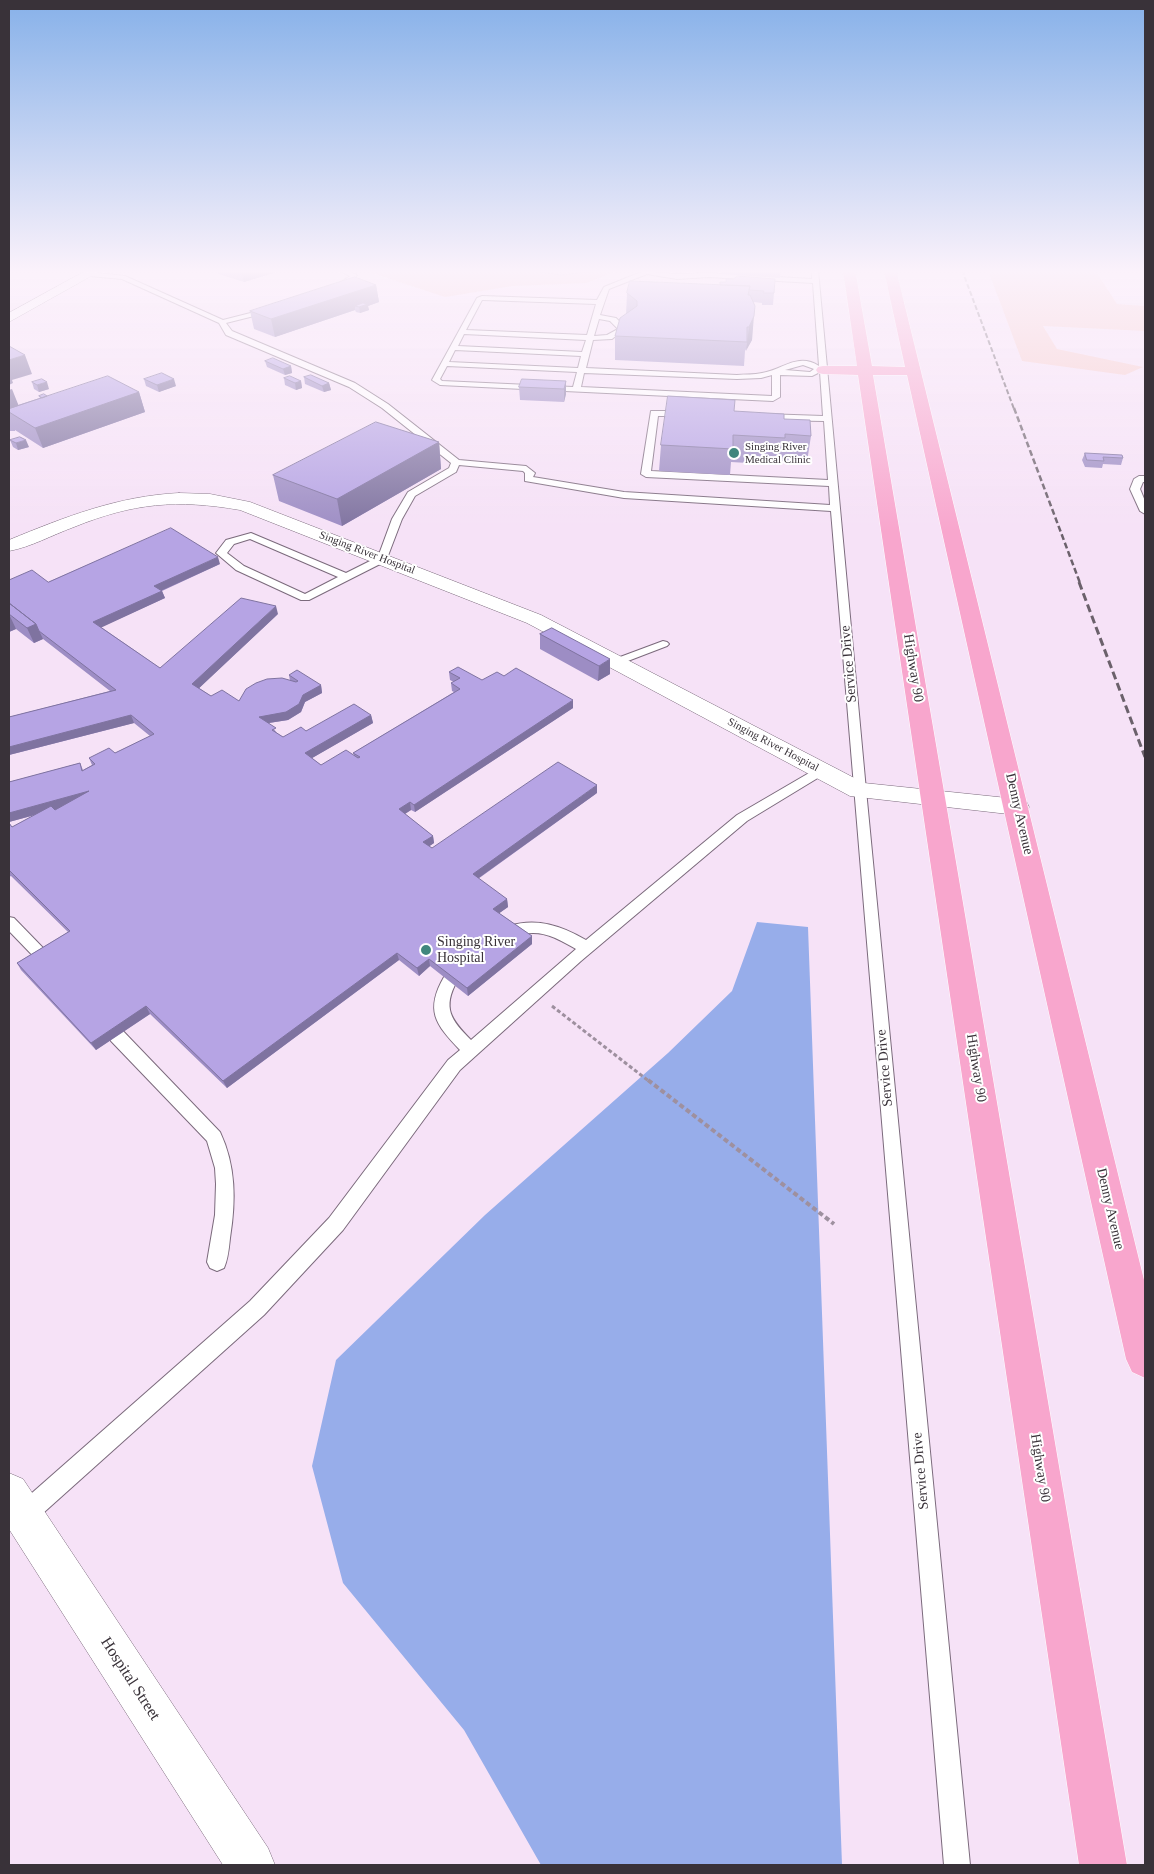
<!DOCTYPE html>
<style>
body{margin:0}
#map{position:relative;width:1154px;height:1874px;overflow:hidden;background:#f6e2f7;font-family:"Times New Roman",serif}
canvas{display:block}
.frame{position:absolute;inset:0;border:10px solid #393239;pointer-events:none}
</style>
<div id="map">
<canvas width="1154" height="1874"></canvas>
<div class="frame"></div>
</div>
<script>
const ctx = document.querySelector('canvas').getContext('2d');
ctx.lineJoin = 'round';
function fill(path, color) { ctx.fillStyle = color; ctx.fill(path, 'evenodd'); }
function strokePath(path, color, width, dash) { ctx.strokeStyle = color; ctx.lineWidth = width; ctx.lineCap = dash ? 'butt' : 'round'; ctx.setLineDash(dash || []); ctx.stroke(path); }
function drawText(font, color, halo, rows, align = 'center') {
  ctx.font = font + ' "Times New Roman",serif'; ctx.lineWidth = 4; ctx.setLineDash([]); ctx.textBaseline = 'middle'; ctx.strokeStyle = halo; ctx.fillStyle = color; for (const [text, x, y, turn = 0] of rows) {
    ctx.save(); ctx.translate(x, y); ctx.rotate((+turn || 0) * Math.PI / 180); ctx.textAlign = isNaN(turn) ? turn : align; if (halo) ctx.strokeText(text, 0, 0); ctx.fillText(text, 0, 0); ctx.restore();
  }
}
const green = new Path2D(`
 M363,270H620L586,283L512,286L445,297Z
 M988,270H1095L1117,304L1145,306V331L1043,326L1057,349L1143,367L1125,375L1022,361Z`);
const water = new Path2D(`
 M757,922L808,927L842,1865H541L464,1730L343,1583L312,1466L336,1360L485,1215L668,1053L732,991Z`);
const pathFar2 = new Path2D(`
 M524,270L561,275L599,271`);
const pathFar1 = new Path2D(`
 M552,1006L650,1082`);
const path = new Path2D(`
 M648,1080L834,1224`);
const service = new Path2D(`
 M337,270H346L357,275C352,282 343,290 334,289V287L350,276Z
 M646,270H655L653,272L677,274L709,273L812,279V270H818L866,790L970,1865H944L831,511L624,498L525,481V473L523,471L459,465L456,472L415,496L402,519L386,561L309,600H301L236,570L216,553L226,540L251,533L346,573L378,557L392,519L408,492L449,468L451,463L382,408L349,387L226,335L219,323L122,279L89,276L86,274L89,272L125,276L223,320L274,307V311L226,323L232,331L355,383L388,404L459,460L526,466L535,473L533,477L624,492L830,505L829,486L646,477L641,474L651,411H686L690,414L689,416H658L651,471L828,480L824,421L764,420L760,417L764,414L823,416L820,372L812,376L780,375V397L773,401L440,385L432,380L477,298L482,296L597,300L604,287ZM647,274L677,279L709,277L813,283L819,366C798,352 782,370 762,373C754,375 745,374 737,375L586,368L593,340L612,339L622,331L618,329L607,335L594,336L599,319L610,321L617,328L624,326L616,318L600,315L609,289ZM482,300H483L596,304L587,335L466,330ZM464,334L586,340L582,352L458,346ZM455,350L581,356L578,368L449,362ZM803,365L814,369L810,372L785,370ZM447,366L577,372L573,387L442,381L440,379ZM584,373L737,379L761,378L772,375V396L581,387ZM250,539L338,577L305,594L244,566L227,553L234,544Z
 M1139,476H1145V482H1143L1140,489L1145,501V514L1140,511L1130,489L1134,479Z
 M663,641L667,642L669,644L667,646L620,664H612L610,662L612,660Z
 M821,766L826,767L827,770L826,773L747,821L581,961L460,1070L343,1230L264,1315L32,1523L24,1526L16,1523L13,1515L16,1507L250,1301L329,1218L448,1060L460,1050C435,1024 425,1010 444,977L449,975L454,977L457,981C442,1008 451,1020 471,1040L576,949C562,941 549,933 533,933C525,933 517,936 509,934L507,930L509,926C537,917 562,926 586,940L737,815Z
 M9,917L14,918L48,953L51,957L48,961L43,963L38,961L9,931Z
 M117,1029L123,1031L220,1132C236,1166 236,1201 230,1238C229,1248 228,1259 224,1268L217,1271L210,1268L207,1262L215,1215L216,1184L215,1168L207,1141L111,1041L109,1036L111,1031Z`);
const minor = new Path2D(`
 M87,270H102L9,322V313Z
 M179,493L210,494L250,502L541,615L864,783L1017,799L1026,801L1029,807L1026,813L1017,815L850,796L527,623L240,510C177,499 133,503 74,527C52,535 31,547 9,551V540C65,517 118,496 179,493Z`);
const tertiary = new Path2D(`
 M9,1473L23,1479L268,1848L275,1865H223L9,1529Z`);
const primary = new Path2D(`
 M843,270H855L872,366L905,367L884,270H896L1145,1284V1378L1132,1372L1126,1359L907,375H873L1127,1865H1079L858,375L823,374L818,373L816,370L818,367L823,366H857Z`);
const railFar2 = new Path2D(`
 M962,270L1014,409`);
const railFar1 = new Path2D(`
 M1014,408L1080,583`);
const rail = new Path2D(`
 M1079,582L1145,757`);
const wall = new Path2D(`
 M214,270H283L244,282L218,274L217,271Z
 M712,270H781L780,278L721,274V270Z
 M726,282L774,293L773,305H762V303L753,302L752,340L745,351L744,366L615,360V336L626,314L627,293L720,285Z
 M376,285L379,302L368,306L369,310L360,313L356,312L355,310L275,337L254,329L250,311Z
 M265,361L291,366L292,373L285,375L267,367Z
 M304,377L329,383L331,390L324,392L305,384Z
 M284,378L301,381L302,388L296,390L285,385Z
 M144,379L176,386L159,392L146,386Z
 M566,381V394L564,402L520,400L519,387Z
 M32,382L49,389L39,392L34,389Z
 M9,387L18,405L40,398L39,396L139,392L145,412L43,448L15,430V431H9Z
 M734,411L784,419L811,436L807,462L782,461L781,465L731,462L730,475L659,471L661,445Z
 M10,440L29,447L18,450L13,447Z
 M439,442L441,469L342,526L279,501L273,475Z
 M1085,453L1123,458L1121,465L1103,464L1102,468L1085,467L1082,460Z
 M220,564L162,591L165,598L101,627L160,668L278,614L199,688L211,696L239,701L290,681L289,675L321,685L322,693L305,702L301,712L288,720L269,723L277,733L283,737L306,731L371,715L373,723L312,758L321,765L354,755L353,753L454,692L452,691L451,683L454,682L450,680L449,672L482,680L504,676L573,708L415,812L411,810L405,814L433,836L434,843L429,846L432,848L597,793L478,879L507,899L508,907L499,913L532,936V944L468,996L430,966L419,976L399,960L227,1088L150,1014L96,1050L21,970L17,963L68,932L11,876L9,877V823L12,827L35,815L9,822V782L80,763L83,770L92,765L89,758L115,753L150,736L134,723L9,755V717L110,691L43,639L34,643L16,629L9,632V580L48,582Z
 M552,628L610,674L598,681L540,649V634Z`);
const shadedWall = new Path2D(`
 M241,270H283L244,282Z
 M376,285L379,302L368,306L369,310L360,313L359,307L355,306V310L275,337L271,319Z
 M754,316L752,340L746,351L749,327Z
 M25,355L32,374L12,380L13,383L9,385V360Z
 M291,366L292,373L285,375L283,369Z
 M174,379L176,386L159,392L157,385Z
 M301,381L302,388L296,390L295,383Z
 M566,381V394L564,402V389Z
 M47,382L49,389L39,392L37,385Z
 M329,383L331,390L324,392L322,386Z
 M12,389L22,414L9,412V390Z
 M139,392L145,412L43,448L35,428Z
 M26,440L29,447L18,450L16,443Z
 M439,442L441,469L342,526L337,499Z
 M218,557L220,564L156,593L154,586Z
 M162,591L165,598L96,630L93,622Z
 M276,606L278,614L195,692L192,684Z
 M9,614L16,629L9,632Z
 M36,624L43,639L34,643L27,628Z
 M610,659V674L598,681L599,666Z
 M321,685L322,693L305,702L301,712L288,720L262,724L259,717Z
 M573,700V708L415,812L414,805Z
 M131,715L134,723L9,755V747Z
 M371,715L373,723L307,761L305,753Z
 M597,785V793L473,882V874Z
 M89,791L93,799L9,822V813Z
 M410,802L411,810L400,817L399,809Z
 M433,836L434,843L424,850L423,842Z
 M507,899L508,907L494,917L493,909Z
 M532,936V944L468,996L467,988Z
 M397,953L399,960L227,1088L223,1081Z
 M429,959L430,966L419,976L417,968Z
 M146,1006L150,1014L96,1050L91,1043Z`);
const building = new Path2D(`
 M738,276L775,279L774,293H763L764,291L749,290L750,286L720,285V282H726V279H733Z
 M355,277L376,285L271,319L250,311Z
 M630,281L750,286L748,295H750L755,306L754,316L749,327H747V342L615,336L620,318L637,306V301L627,293Z
 M363,303L368,304L359,307L355,306Z
 M9,346L25,355L9,360Z
 M273,358L291,366L283,369L265,361Z
 M162,373L174,379L157,385L144,379Z
 M311,375L329,383L322,386L304,377Z
 M108,376L139,392L35,428L9,412V409Z
 M290,376L301,381L295,383L284,378Z
 M42,379L47,382L37,385L32,382Z
 M522,379L566,381L564,389L519,387Z
 M44,394L47,396L42,398L39,396Z
 M668,396L735,400L734,411L784,414V419L810,420L811,436L785,434V438L733,435V449L661,445Z
 M376,422L439,442L337,499L273,475Z
 M20,437L26,440L16,443L10,440Z
 M1085,453L1122,455L1123,458L1103,457L1104,461L1087,460Z
 M171,528L218,557L154,586L162,591L93,622L160,668L241,598L276,606L192,684L211,696L222,690L239,701L246,689L256,683L267,679L282,678L296,682L298,681L289,675L297,670L321,685L303,695L299,704L286,712L259,717L276,728L272,730L283,737L301,727L306,731L354,704L371,715L305,753L321,765L346,750L358,758L360,757L353,753L460,689L451,683L460,678L449,672L458,667L482,680L497,672L504,676L516,668L573,700L414,805L410,802L399,809L433,836L423,842L432,848L558,762L597,785L473,874L507,899L493,909L532,936L467,988L429,959L417,968L397,953L223,1081L146,1006L91,1043L17,963L70,931L9,870V823L12,827L51,806L55,810L89,791L9,813V782L80,763L82,771L95,764L89,758L109,748L115,753L154,734L131,715L9,747V717L116,690L39,631L36,624L9,603V580L32,570L48,582Z
 M9,603L36,624L27,628L9,614Z
 M552,628L610,659L599,666L540,634Z`);
const markers = [
 [734,453,6,"#40867d"],
 [426,950,6,"#40867d"]
];
const farPoinames = [
 ["Singing River",745,447],
 ["Medical Clinic",745,460]
];
const farStreetnames = [
 ["Singing River Hospital",367,553,21],
 ["Singing River Hospital",773,745,28]
];
const streetNames = [
 ["Service Drive",849,664,-95],
 ["Highway 90",913,668,81],
 ["Denny Avenue",1019,814,77],
 ["Service Drive",885,1068,-95],
 ["Highway 90",976,1068,81],
 ["Denny Avenue",1110,1209,77],
 ["Highway 90",1040,1468,81],
 ["Service Drive",921,1471,-95]
];
const poiNames = [
 ["Singing River",437,942],
 ["Hospital",437,958]
];
const nearStreetnames = [
 ["Hospital Street",130,1679,57]
];
fill(green, '#f7cbc9');
fill(water, '#97adea');
strokePath(service, '#7b6a7c', 2);
strokePath(minor, '#7b6a7c', 1);
strokePath(tertiary, '#7b6a7c', 1);
strokePath(primary, '#fff', 1);
strokePath(pathFar2, '#9e909f', 1, [2, 1]);
strokePath(pathFar1, '#9e909f', 3, [4, 2.5]);
strokePath(path, '#9e909f', 4, [5, 3]);
fill(service, '#fff');
fill(minor, '#fff');
fill(tertiary, '#fff');
fill(primary, '#f8a6cd');
strokePath(railFar2, '#6b616b', 2, [5, 2.5]);
strokePath(railFar1, '#6b616b', 2.5, [6, 3]);
strokePath(rail, '#6b616b', 3, [8, 4]);
fill(wall, '#9d8dc4');
fill(shadedWall, '#7f73a0');
fill(building, '#b6a4e4');
strokePath(building, '#7f73a0', 1);
const sky = ctx.createLinearGradient(0, 0, 0, 532);
sky.addColorStop(0, '#87b1e9');
sky.addColorStop(0.51, '#fbf2fb');
sky.addColorStop(1, '#fbf2fb00');
ctx.fillStyle = sky;
ctx.fillRect(0, 0, 1154, 532);
for (const [x, y, r, color] of markers) { const dot = new Path2D(); dot.arc(x, y, r, 0, 2 * Math.PI); ctx.fillStyle = color; ctx.fill(dot); strokePath(dot, '#fff', 2); }
drawText('11px', '#393239', '#fff', farPoinames, 'left');
drawText('11px', '#393239', '#fff', farStreetnames);
drawText('14px', '#393239', '#fff', streetNames);
drawText('14px', '#393239', '#fff', poiNames, 'left');
drawText('16px', '#393239', '#fff', nearStreetnames);
</script>
